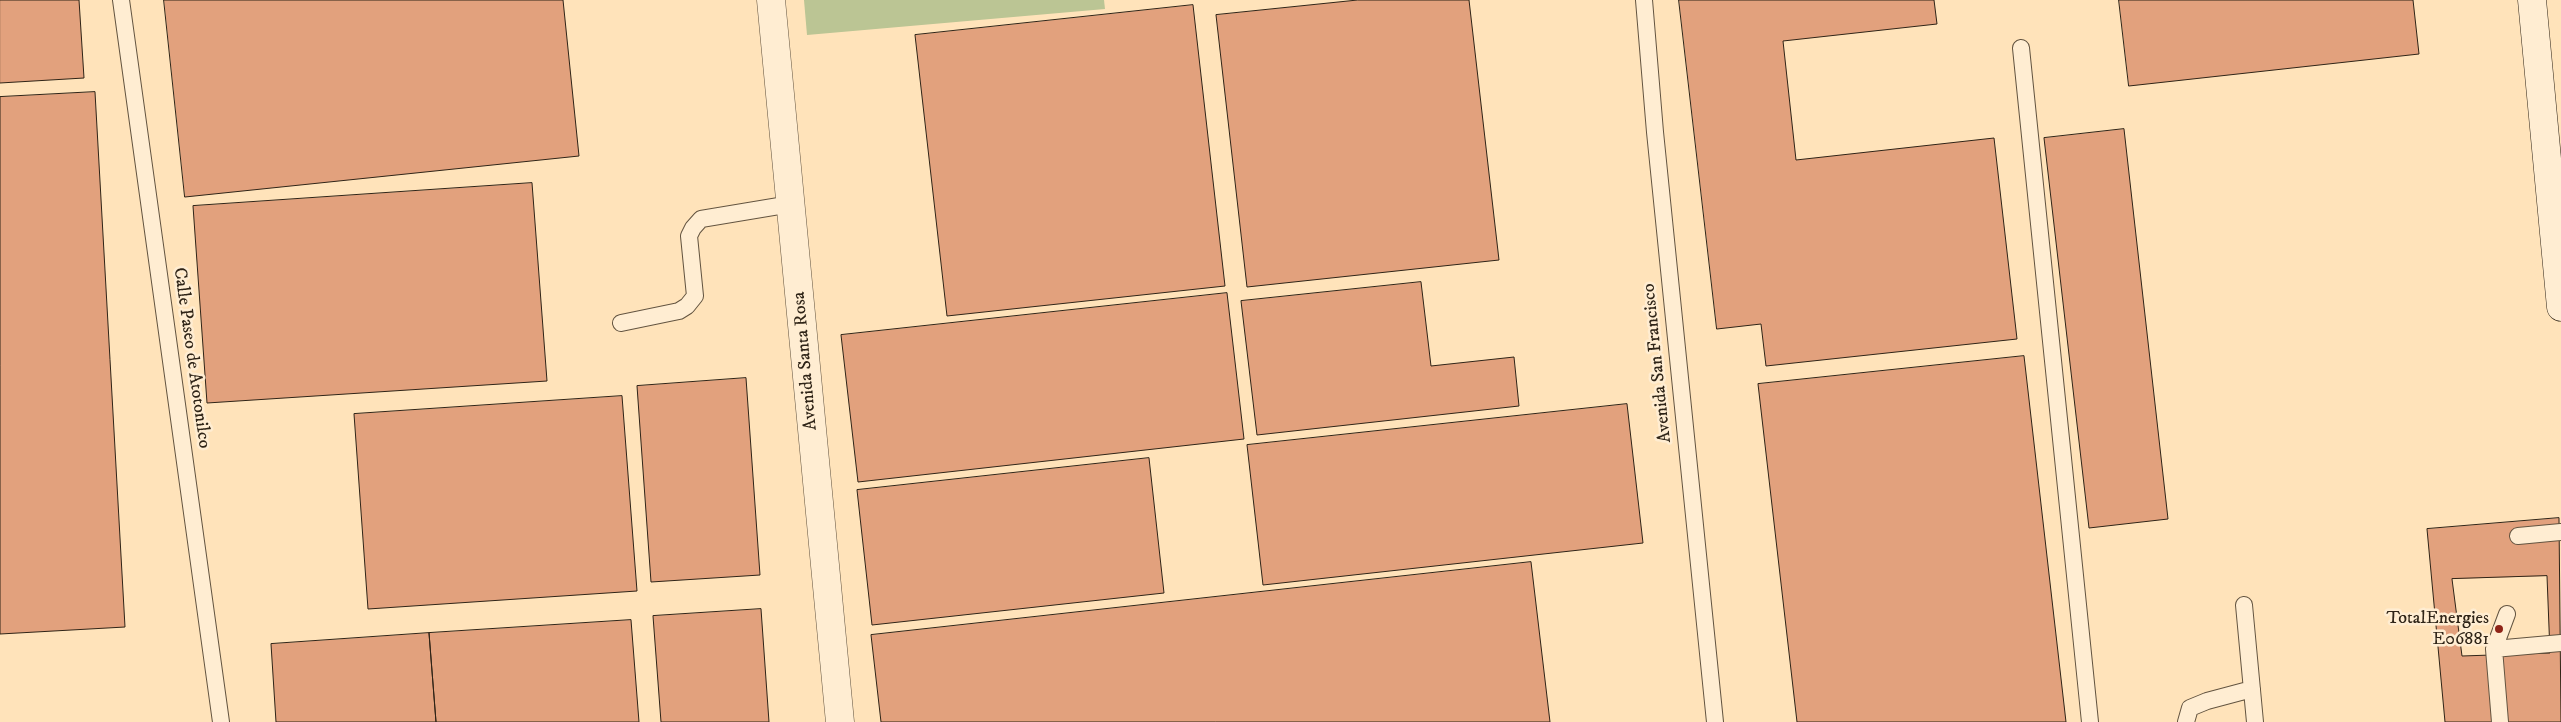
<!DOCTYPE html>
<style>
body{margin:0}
canvas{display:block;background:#ffe3ba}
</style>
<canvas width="2561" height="722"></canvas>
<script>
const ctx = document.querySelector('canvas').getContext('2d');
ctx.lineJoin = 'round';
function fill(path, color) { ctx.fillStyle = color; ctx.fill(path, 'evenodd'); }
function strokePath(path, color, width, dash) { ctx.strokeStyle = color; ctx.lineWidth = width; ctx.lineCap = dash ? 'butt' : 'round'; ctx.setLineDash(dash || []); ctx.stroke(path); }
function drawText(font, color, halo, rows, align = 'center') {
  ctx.font = font + ' "IM FELL DW Pica",serif'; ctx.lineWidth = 5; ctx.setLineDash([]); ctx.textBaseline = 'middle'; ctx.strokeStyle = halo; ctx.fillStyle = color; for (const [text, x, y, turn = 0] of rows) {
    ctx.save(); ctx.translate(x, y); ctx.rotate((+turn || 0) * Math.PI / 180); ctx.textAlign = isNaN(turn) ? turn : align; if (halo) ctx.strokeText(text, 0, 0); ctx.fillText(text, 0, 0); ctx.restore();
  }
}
const green = new Path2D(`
 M804,0H1104L1105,9L807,35Z`);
const building = new Path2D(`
 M0,0H79L84,78L0,83Z
 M164,0H563L579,156L185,197Z
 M1358,0H1469L1499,260L1247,287L1216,15Z
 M1679,0H1934L1937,24L1783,41L1796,160L1994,138L2017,339L1766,366L1761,324L1717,329Z
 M2119,0H2413L2419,54L2129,86Z
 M1193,5L1225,286L947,316L915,35Z
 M95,92L125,627L0,634V97Z
 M2124,129L2168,519L2089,528L2044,138Z
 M532,183L547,381L207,403L193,206Z
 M1421,282L1431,366L1514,357L1519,406L1257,435L1241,301Z
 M1227,293L1244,439L858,482L841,335Z
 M2024,356L2066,722H1797L1758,384Z
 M746,378L760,575L651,582L637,386Z
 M622,396L637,591L368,609L354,414Z
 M1627,404L1643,543L1263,585L1247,445Z
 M1149,458L1164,593L872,625L857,490Z
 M2559,518L2561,722H2445L2427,529Z
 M1531,562L1550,722H881L871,635Z
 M2547,576L2550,653L2462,656L2452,579Z
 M761,609L769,722H661L653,616Z
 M631,620L639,722H436L429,633Z
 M429,633L436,722H276L271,644Z`);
const service = new Path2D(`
 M121,0L221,722
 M1644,0L1655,132L1715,722
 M2021,48L2090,722
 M621,323L679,311L687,306L695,296L689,236L693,228L701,219L791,204
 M2518,536L2561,532
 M2244,605L2255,722
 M2507,614L2494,649L2561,643
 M2494,649L2500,722
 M2186,722L2190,708L2207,701L2252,689`);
const minor = new Path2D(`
 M771,0L840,722`);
const secondary = new Path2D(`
 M2532,0L2561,307`);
const markers = [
 [2499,629,5,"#8f2418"]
];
const streetNames = [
 ["Calle Paseo de Atotonilco",191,358,82],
 ["Avenida Santa Rosa",806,361,-95],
 ["Avenida San Francisco",1658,363,-96]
];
const poiNames = [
 ["TotalEnergies",2489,619],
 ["E06881",2489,640]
];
fill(green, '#bbc594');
fill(building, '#e2a17d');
strokePath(building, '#2f2417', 1);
strokePath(service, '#635440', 18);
strokePath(minor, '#635440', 29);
strokePath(secondary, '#2f2417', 29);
strokePath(service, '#ffedd2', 16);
strokePath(minor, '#ffedd2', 28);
strokePath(secondary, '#ffedd2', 28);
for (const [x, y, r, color] of markers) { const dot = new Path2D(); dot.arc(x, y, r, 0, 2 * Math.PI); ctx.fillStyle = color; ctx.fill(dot); strokePath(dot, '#ffedd2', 2); }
drawText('18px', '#2f2417', '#ffedd2', streetNames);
drawText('18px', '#2f2417', '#ffedd2', poiNames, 'right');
</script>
